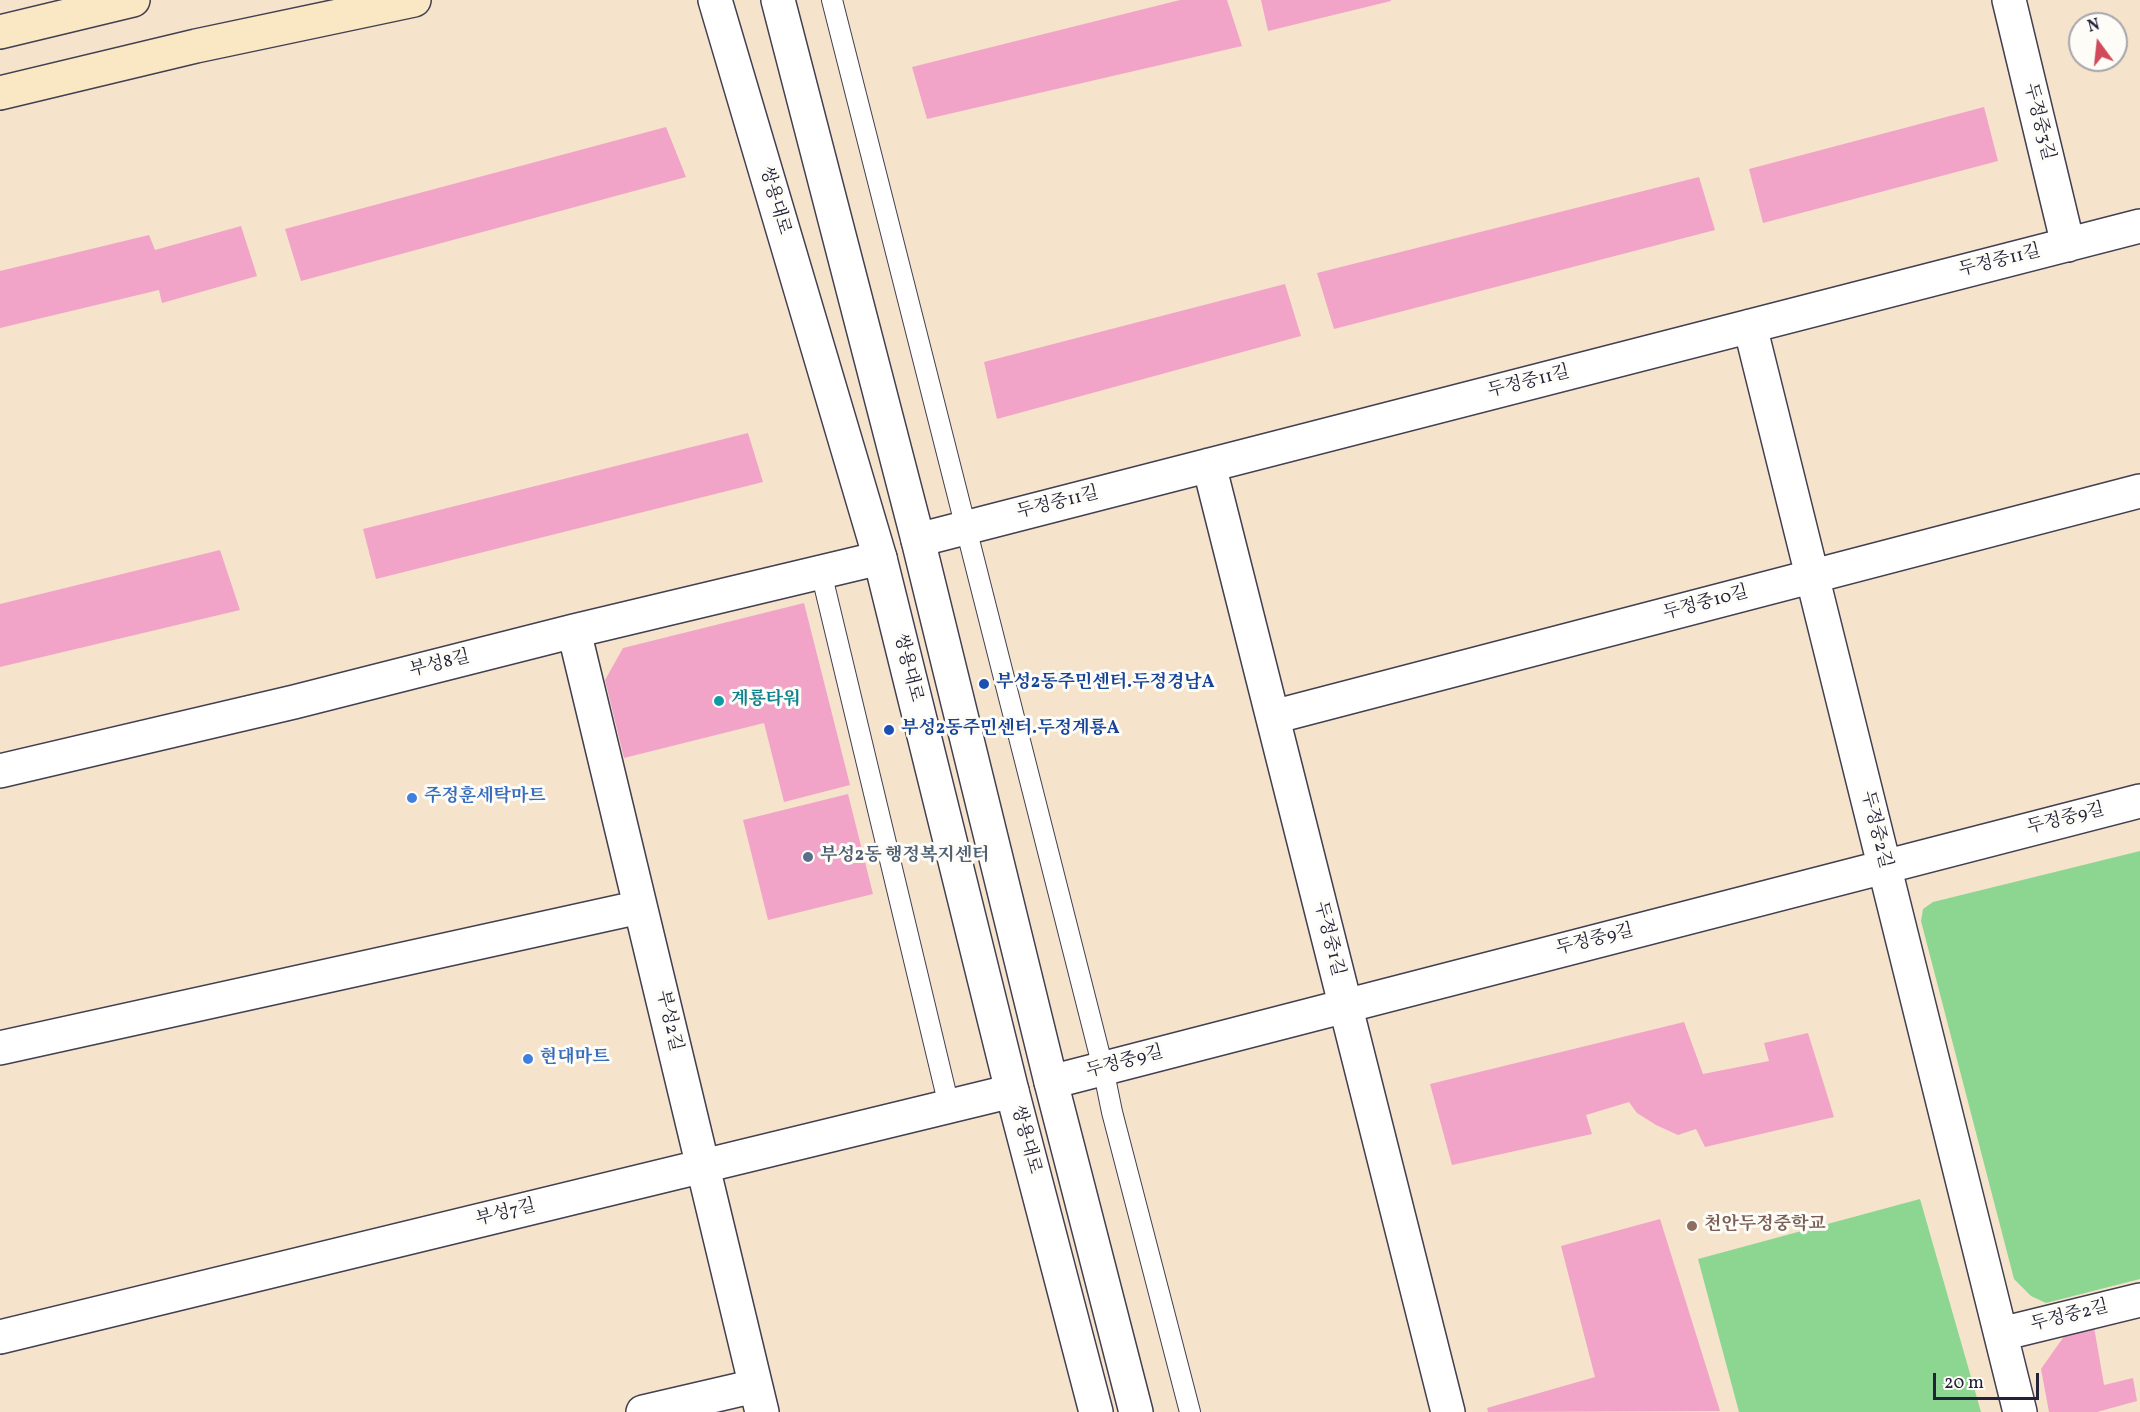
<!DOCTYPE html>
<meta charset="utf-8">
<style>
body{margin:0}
#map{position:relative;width:2140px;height:1412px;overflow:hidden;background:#f6e3cb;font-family:Vollkorn,serif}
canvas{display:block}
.north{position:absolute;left:2068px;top:12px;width:60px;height:60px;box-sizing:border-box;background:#fdfcf7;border:2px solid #a5a5ac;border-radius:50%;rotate:345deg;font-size:16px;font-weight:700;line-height:24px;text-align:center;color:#22223b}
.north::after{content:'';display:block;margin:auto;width:21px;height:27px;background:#d1495b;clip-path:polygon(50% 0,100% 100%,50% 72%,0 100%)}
.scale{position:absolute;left:1933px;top:1373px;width:106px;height:27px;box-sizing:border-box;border:3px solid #22223b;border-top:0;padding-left:8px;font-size:18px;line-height:21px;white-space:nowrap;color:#22223b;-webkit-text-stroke:4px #fdfcf7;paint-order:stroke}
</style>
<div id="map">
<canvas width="2140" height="1412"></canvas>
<div class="north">N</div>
<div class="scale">20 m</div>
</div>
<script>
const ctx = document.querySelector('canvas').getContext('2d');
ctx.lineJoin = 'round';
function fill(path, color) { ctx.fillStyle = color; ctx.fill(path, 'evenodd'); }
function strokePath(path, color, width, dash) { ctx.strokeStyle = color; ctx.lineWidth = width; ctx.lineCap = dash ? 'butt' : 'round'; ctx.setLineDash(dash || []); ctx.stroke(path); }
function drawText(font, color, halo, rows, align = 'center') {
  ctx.font = font + ' Vollkorn,"Noto Serif KR",serif'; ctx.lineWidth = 6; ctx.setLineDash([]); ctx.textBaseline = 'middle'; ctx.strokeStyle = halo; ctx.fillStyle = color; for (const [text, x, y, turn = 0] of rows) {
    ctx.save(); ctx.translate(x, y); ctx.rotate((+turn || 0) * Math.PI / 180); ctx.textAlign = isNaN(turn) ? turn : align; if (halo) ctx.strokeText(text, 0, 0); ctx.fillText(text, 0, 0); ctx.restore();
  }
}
const green = new Path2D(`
 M2140,851V1279L2046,1303L2031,1296L2014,1279L1921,921L1923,909L1933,902Z
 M1920,1199L1981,1412H1739L1698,1259Z`);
const building = new Path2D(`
 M1180,0H1227L1242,46L927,119L912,67Z
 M1261,0H1391V1L1268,31Z
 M1984,107L1998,161L1763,223L1749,169Z
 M666,127L686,177L301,281L285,229Z
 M1699,177L1715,230L1334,329L1317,273Z
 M241,226L257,276L162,303L159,290L0,328V271L149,235L155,250Z
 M1285,284L1301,336L997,419L984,362Z
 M748,433L763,482L376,579L363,529Z
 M220,550L240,610L0,667V604Z
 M804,603L850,785L784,802L764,723L624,758L605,680L623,648Z
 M848,794L873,894L768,920L743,820Z
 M1684,1022L1703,1074L1769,1061L1764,1043L1808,1033L1834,1117L1705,1147L1696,1129L1678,1135L1656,1125L1637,1113L1629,1102L1586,1115L1592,1134L1452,1165L1430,1084Z
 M1660,1219L1720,1411L1488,1412L1487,1408L1595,1377L1561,1246Z
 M2094,1327L2104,1385L2133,1378L2137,1401L2097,1412H2049L2041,1369L2065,1335Z`);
const service = new Path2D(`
 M832,0L1103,1068L1112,1112L1190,1412
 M821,572L949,1106`);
const minor = new Path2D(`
 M2009,0L2068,245
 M1750,326L2020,1412
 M1209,465L1448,1412
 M918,540L2140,226
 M574,631L762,1412
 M1273,717L2140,491
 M0,771L294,702L574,631L880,558
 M0,1048L640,907
 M1051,1082L2140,801
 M2001,1334L2140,1300
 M0,1337L1012,1091
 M643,1412L755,1386`);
const tertiary = new Path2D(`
 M715,0L880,558L1012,1091L1096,1412
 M778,0L918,540L1051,1082L1136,1412`);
const secondary = new Path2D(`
 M0,32L133,0
 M0,93L196,46L414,0`);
const markers = [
 [984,684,6,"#1a4fb4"],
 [719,701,6,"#0f9aa8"],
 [889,730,6,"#1a4fb4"],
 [412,798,6,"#3f7fe0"],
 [808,857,6,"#5c6f8a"],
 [528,1059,6,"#3f7fe0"],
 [1692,1226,6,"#8d6e63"]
];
const streetNames = [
 ["두정중3길",2038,122,76],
 ["쌍용대로",774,201,74],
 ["두정중11길",2000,262,-14],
 ["두정중11길",1529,383,-14],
 ["두정중11길",1058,504,-14],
 ["두정중10길",1706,604,-15],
 ["부성8길",440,665,-14],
 ["쌍용대로",907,668,76],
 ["두정중9길",2066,820,-14],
 ["두정중2길",1875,830,76],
 ["두정중1길",1328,939,76],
 ["두정중9길",1595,941,-14],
 ["부성2길",668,1021,77],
 ["두정중9길",1125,1063,-15],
 ["쌍용대로",1025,1140,75],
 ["부성7길",506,1214,-14],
 ["두정중2길",2070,1317,-14]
];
const transitNames = [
 ["부성2동주민센터.두정경남A",996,684],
 ["부성2동주민센터.두정계룡A",901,730]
];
const cultureNames = [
 ["계룡타워",731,701]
];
const shopNames = [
 ["주정훈세탁마트",424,798],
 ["현대마트",540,1059]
];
const serviceNames = [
 ["부성2동 행정복지센터",820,857]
];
const educationNames = [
 ["천안두정중학교",1704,1226]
];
fill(green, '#8dd691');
fill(building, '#f1a4c8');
strokePath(service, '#423f51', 22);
strokePath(minor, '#423f51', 36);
strokePath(tertiary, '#423f51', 36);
strokePath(secondary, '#423f51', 36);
strokePath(service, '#fff', 20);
strokePath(minor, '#fff', 33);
strokePath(tertiary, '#fff', 33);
strokePath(secondary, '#fae7c3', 33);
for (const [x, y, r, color] of markers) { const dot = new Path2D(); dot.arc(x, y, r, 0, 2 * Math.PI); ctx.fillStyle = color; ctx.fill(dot); strokePath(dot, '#fdfcf7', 2); }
drawText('18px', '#22223b', '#fdfcf7', streetNames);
drawText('bold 18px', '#164399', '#fdfcf7', transitNames, 'left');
drawText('bold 18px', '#0d838f', '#fdfcf7', cultureNames, 'left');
drawText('bold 18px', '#366cbe', '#fdfcf7', shopNames, 'left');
drawText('bold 18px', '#4e5e75', '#fdfcf7', serviceNames, 'left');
drawText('bold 18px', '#785e54', '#fdfcf7', educationNames, 'left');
</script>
